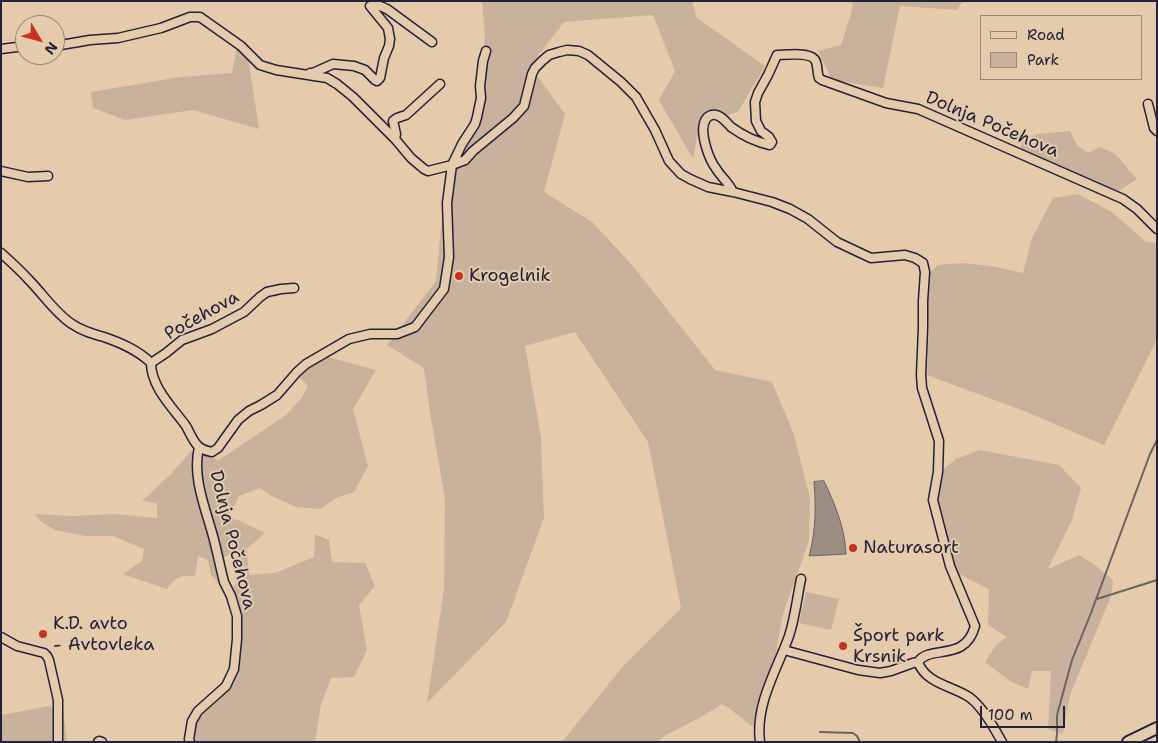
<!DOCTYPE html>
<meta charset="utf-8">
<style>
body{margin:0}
#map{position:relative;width:1158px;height:743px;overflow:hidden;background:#e5cbac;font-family:"Shantell Sans",sans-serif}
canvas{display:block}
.frame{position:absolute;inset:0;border:2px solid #22223b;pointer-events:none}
.legend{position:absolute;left:980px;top:15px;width:162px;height:65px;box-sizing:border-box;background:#e5cbac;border:1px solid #97877f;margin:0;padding:6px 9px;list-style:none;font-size:15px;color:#22223b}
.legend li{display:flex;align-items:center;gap:10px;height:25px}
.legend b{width:25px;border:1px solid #97877f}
.north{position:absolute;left:15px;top:15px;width:50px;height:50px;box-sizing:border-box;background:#e5cbac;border:1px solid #97877f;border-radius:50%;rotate:127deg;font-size:14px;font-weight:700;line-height:20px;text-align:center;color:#22223b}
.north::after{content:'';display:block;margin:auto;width:18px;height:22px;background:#c8321e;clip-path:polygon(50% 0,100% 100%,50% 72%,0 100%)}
.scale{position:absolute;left:980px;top:706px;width:85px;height:22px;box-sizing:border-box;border:2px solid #22223b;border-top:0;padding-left:6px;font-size:15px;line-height:18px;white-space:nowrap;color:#22223b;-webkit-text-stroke:4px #e5cbac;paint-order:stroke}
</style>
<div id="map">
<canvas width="1158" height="743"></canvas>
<div class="frame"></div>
<ul class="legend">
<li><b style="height:6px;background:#e5cbac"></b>Road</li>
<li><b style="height:14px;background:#c9b29c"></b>Park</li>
</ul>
<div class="north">N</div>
<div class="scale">100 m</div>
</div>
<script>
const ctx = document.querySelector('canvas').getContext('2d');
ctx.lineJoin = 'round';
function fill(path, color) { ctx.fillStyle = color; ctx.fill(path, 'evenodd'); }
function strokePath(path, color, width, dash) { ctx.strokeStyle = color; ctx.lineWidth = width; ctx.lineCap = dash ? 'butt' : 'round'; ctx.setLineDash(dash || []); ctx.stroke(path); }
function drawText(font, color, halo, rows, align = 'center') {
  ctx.font = font + ' "Shantell Sans",sans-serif'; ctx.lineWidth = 4; ctx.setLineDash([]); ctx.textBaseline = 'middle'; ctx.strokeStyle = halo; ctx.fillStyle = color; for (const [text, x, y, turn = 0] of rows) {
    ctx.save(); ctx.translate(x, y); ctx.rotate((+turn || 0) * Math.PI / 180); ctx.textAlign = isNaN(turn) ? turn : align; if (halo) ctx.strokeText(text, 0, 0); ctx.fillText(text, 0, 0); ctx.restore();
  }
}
const green = new Path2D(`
 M482,1H692L697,18L765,66L738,112L709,120L697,137L693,159L659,100L675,71L653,15L564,22L530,66L565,114L544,192L592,222L632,265L715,370L772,382L794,435L810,498L809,541L783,614L776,653L753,727L730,709L722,704L703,716L666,735L657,742H562L624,665L681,608L648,442L575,332L525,346L541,437L544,518L506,622L427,703L444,589L445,499L430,413L424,368L387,345L436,281L441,227L455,154L476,110L485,36Z
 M853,1H963L957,10L900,6L883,88L832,80L818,51L841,45L851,14Z
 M246,43L259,129L193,110L125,120L93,108L91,92L180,77L232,73L237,46Z
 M1070,131L1077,145L1088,153L1100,147L1114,153L1137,179L1117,192L1021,150V141L1037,134Z
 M1078,194L1112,212L1145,241L1157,244V339L1104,445L1024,411L927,375L929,328L926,301L929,273L938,265L962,263L991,266L1023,273L1032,238L1053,198Z
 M324,356L376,370L353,409L368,466L354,492L336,498L321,509L296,507L270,495L260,488L239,496L229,516L265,533L247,549L249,575L275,573L314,557L315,534L329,540L332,562L365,563L375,586L359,605L367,650L354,677L331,678L321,705L315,742H191L194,721L199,712L227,687L238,639L232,595L241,567L235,551L223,558L220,585L211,575L208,560L198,556L195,576C180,575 175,577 167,589L123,574L142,561L144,549L113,536H85L55,530L40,521L35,514L73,516L115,514L157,518V503L142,501L170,475L191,451L219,460L286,415L301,399L308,386L297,375Z
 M980,450L1059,465L1081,488L1072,520L1048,569L1079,555L1095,565L1113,580L1111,596L1070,695L1063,734L1048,729L1051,671H1032L1028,689L1010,681L985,662L997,644L1007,637L988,625L989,589L953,571L935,500L940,472L956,459Z
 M806,592L839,599L831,630L799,623Z
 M49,706L63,711L67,742H1V715Z`);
const water = new Path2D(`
 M824,481C835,504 845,528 846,554L809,556C816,531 816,507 814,482Z`);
const stream = new Path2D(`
 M1097,599L1157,580
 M820,732L853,733L857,736L860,742
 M1056,742L1057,734V715L1072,660L1091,613L1150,454L1157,440`);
const minor = new Path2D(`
 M55,46L90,40L118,38L161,28L190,17H200L241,46L260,65L276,70L327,78L337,84L353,97L395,139L411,158L424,169L428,171L452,165L465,160L473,151L513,118L524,106L532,74L535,68L542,61L549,55L559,52L567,50L579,51L588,55L621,82L636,97L655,130L669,161L681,174L690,179L708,187L733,192L772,202L790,209L808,219L837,242L871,258L905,255L915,258L923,263L925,272L923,301V328L921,375L922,388L939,441L938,472L933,500L950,566L975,626C965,663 930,644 918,662L913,663L891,671L880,673L858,670L784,650
 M1,49L25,46
 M310,73H313L333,64L354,66L365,70L375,80L377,81L380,78L384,58L389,46L390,39L388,28L370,6H380L387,9L432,42
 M1148,104L1154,128L1157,131
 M395,139L396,134L393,121L397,118L406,115L440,84
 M1,171L28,177L48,176
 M733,192C729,183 722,178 717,170C709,160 698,131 706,119C708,116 712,114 716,115C722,116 727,123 731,127C742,135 756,142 770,145L772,142L769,137L761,131L756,121L755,102L758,93L768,75L777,55C786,55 813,51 816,62C818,67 817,73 819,78L822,80L886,103L918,109L1123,199L1137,209L1157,229
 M1,253C11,262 20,270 29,280C42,293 56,314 72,324C82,331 93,334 104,337C121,343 138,350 151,363C151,387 173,408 186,426C190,433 193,441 198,446C202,450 207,451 212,452L218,448L238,420L249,411L261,405L277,395L297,372L306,364L349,339L370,334H397L415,327L444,289L449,257L447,203L452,165L462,144L475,124L477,117L481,98L480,86L483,61L486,51
 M151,363L166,353L182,340L212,329L244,312L260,297L267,292L281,289L294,288
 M1,637L17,646L44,653L47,656L49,660L58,700V742
 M918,662C926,684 953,686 969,697C983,707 994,728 1002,742
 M98,742L99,741L102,742
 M190,742L189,739L192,721L198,711L226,686L234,669L237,639V616L231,596L224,582C220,566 217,551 213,536C205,507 192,477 199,447
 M760,742C755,704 777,670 789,636C795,618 797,598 801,579`);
const major = new Path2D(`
 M1128,742L1157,728`);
const markers = [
 [459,276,5,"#c8321e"],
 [853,548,5,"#c8321e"],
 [43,634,5,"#c8321e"],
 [843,646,5,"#c8321e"]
];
const streetNames = [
 ["Dolnja Počehova",992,125,23],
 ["Počehova",202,316,-29],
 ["Dolnja Počehova",232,540,76]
];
const poiNames = [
 ["Krogelnik",469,276],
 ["Naturasort",863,548],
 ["K.D. avto",53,624],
 ["- Avtovleka",53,645],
 ["Šport park",853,636],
 ["Krsnik",853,657]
];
fill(green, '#c9b29c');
fill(water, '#9c8d82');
strokePath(water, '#6b6266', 1);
strokePath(stream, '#6b6266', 2);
strokePath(minor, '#22223b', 11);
strokePath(major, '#22223b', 14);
strokePath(minor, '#e5cbac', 8);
strokePath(major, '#e5cbac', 10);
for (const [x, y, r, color] of markers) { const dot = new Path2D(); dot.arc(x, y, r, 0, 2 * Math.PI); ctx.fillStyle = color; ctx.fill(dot); strokePath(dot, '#e5cbac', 2); }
drawText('18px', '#22223b', '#e5cbac', streetNames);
drawText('18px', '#22223b', '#e5cbac', poiNames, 'left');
</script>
